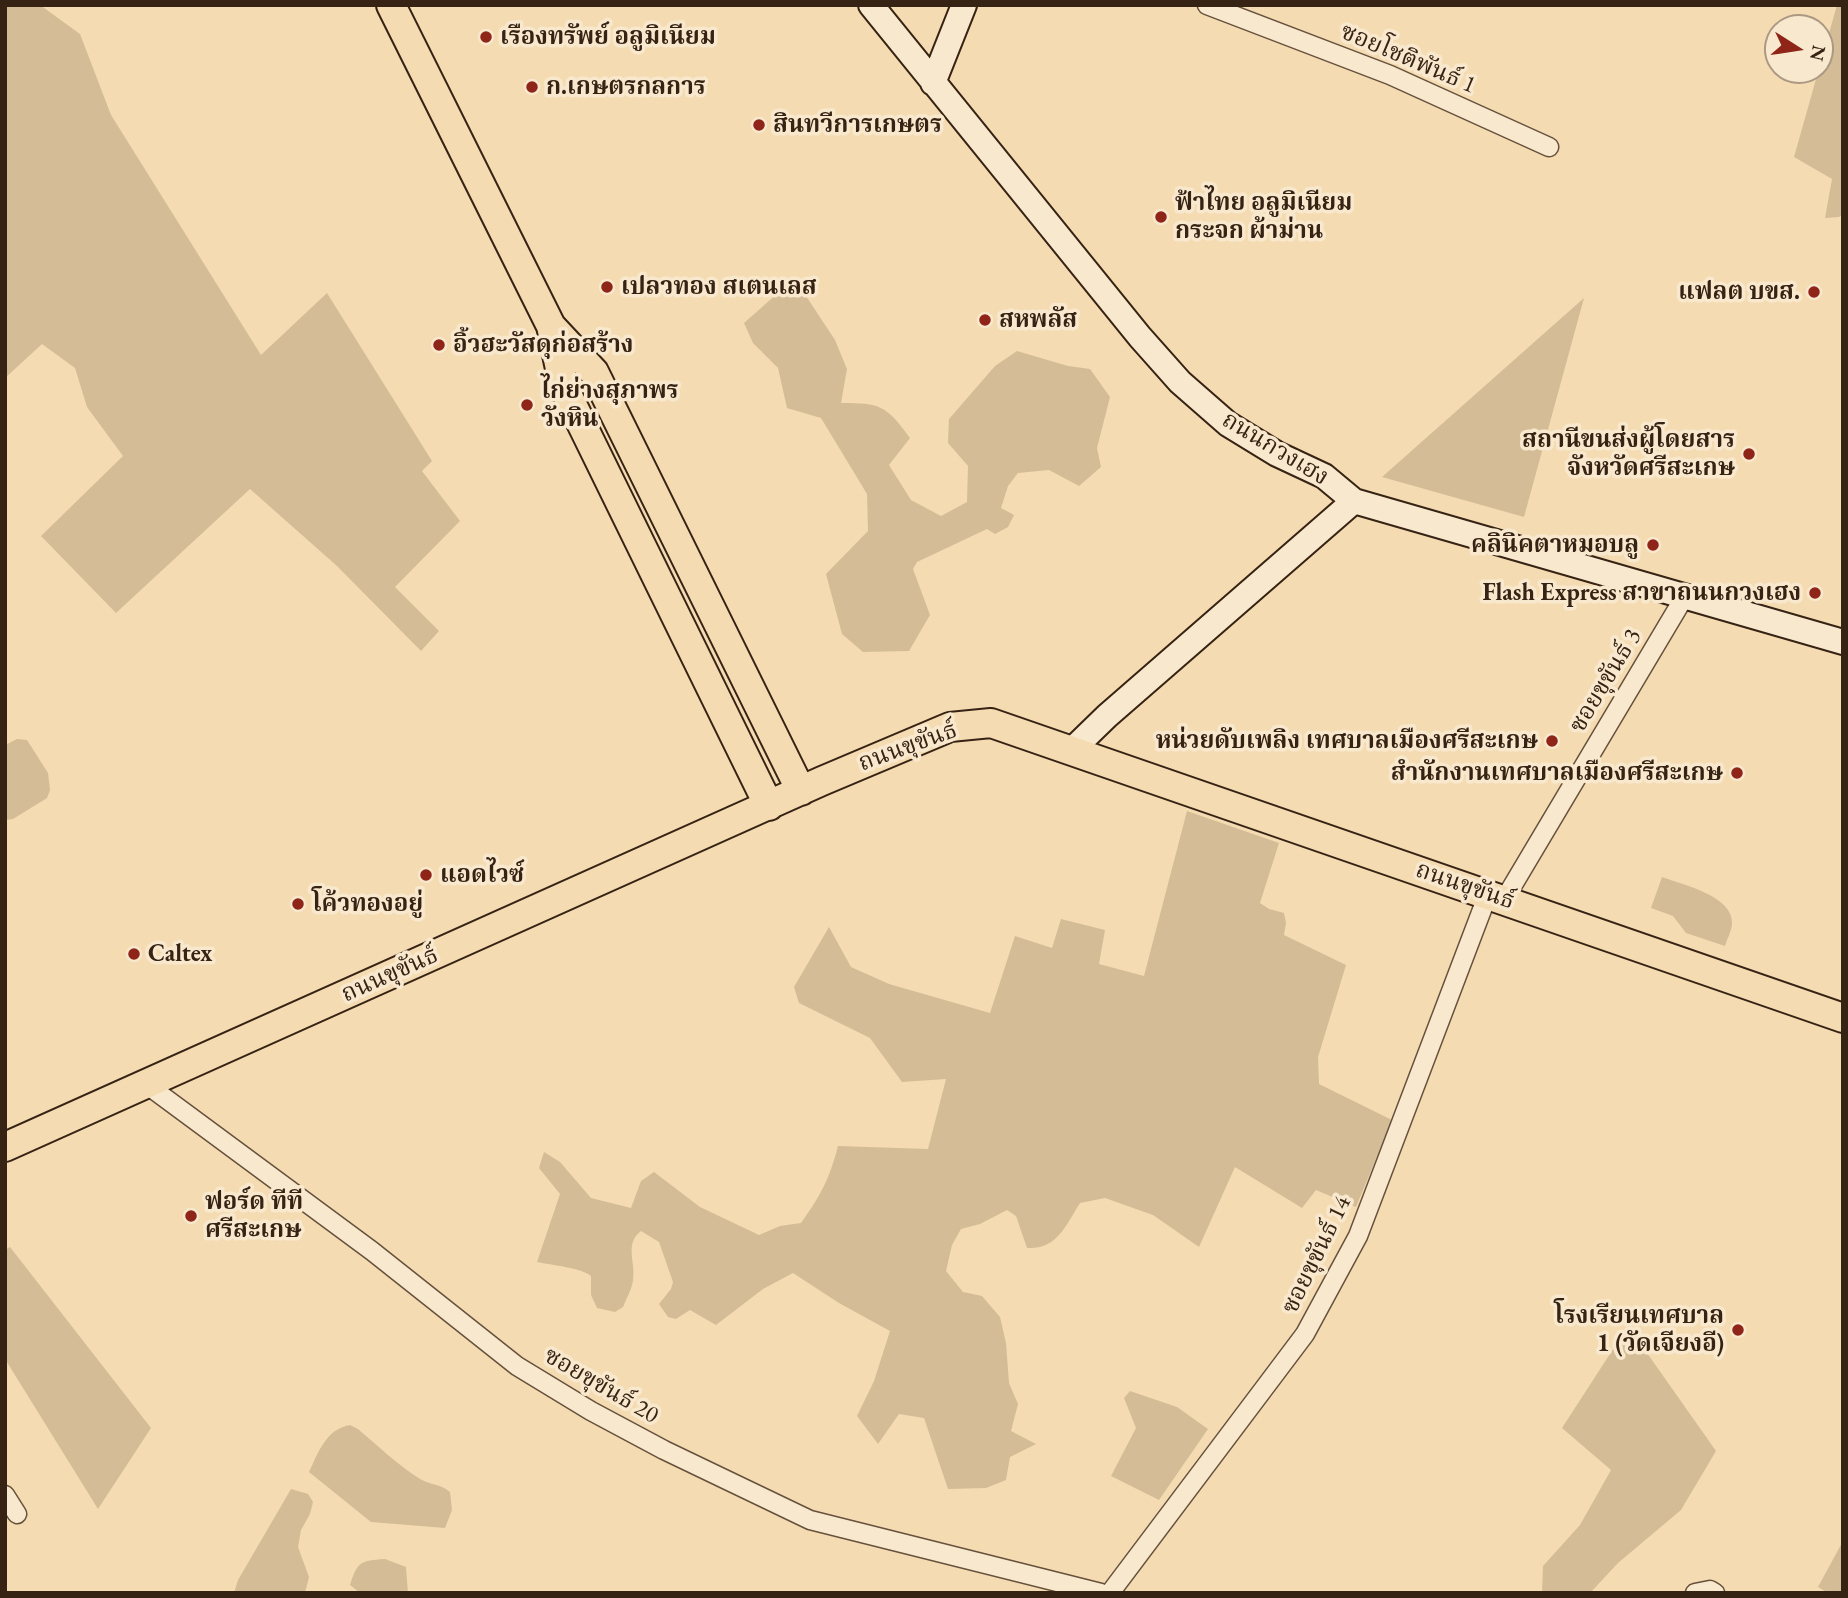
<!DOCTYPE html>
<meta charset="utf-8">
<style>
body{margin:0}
#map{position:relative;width:1848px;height:1598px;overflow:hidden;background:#f4dbb2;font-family:"EB Garamond",serif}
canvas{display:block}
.frame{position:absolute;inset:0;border:7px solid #372314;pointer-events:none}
.north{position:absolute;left:1764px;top:14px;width:70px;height:70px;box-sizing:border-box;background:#f8e8cd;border:2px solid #ab9983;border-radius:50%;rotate:102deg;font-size:19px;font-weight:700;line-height:28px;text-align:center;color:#372314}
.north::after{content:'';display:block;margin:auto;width:24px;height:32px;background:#8f2418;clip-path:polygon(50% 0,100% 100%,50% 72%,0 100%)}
</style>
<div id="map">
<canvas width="1848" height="1598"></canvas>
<div class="frame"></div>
<div class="north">N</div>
</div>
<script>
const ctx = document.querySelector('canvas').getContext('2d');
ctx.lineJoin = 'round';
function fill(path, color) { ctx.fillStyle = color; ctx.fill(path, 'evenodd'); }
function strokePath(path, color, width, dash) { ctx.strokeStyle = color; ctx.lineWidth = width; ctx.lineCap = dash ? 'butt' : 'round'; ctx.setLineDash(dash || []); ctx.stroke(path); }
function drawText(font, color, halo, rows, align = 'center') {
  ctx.font = font + ' "EB Garamond","Noto Serif Thai",serif'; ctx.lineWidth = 7; ctx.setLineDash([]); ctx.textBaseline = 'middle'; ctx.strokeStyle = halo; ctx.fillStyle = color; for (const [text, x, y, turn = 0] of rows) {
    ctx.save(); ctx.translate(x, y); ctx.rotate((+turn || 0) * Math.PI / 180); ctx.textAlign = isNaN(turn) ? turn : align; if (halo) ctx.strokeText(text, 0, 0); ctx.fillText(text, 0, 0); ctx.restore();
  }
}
const green = new Path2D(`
 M5,5H40L80,34L111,115L261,355L327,293L432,461L422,471L460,521L395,587L439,631L421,651L337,566L250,489L116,613L41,536L123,456L87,407L75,368L42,344L5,378Z
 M1837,5H1843V214L1839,217L1825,218L1832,179L1794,157Z
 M779,292L806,296L835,340L847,369L841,403C880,403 886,405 910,438L889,465L911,500L941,516L967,502L968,466L948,443L949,419L995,366L1017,351L1068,366L1090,369L1110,397L1097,448L1101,467L1079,486L1049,470L1018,473L1008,486L1001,508L1014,515L1008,527L995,534L987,529L917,562L913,569L930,615L909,651L863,652L842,634L826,574L868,531L867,494L821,418L787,408L778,368L753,343L744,323Z
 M1584,298L1524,517L1382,477Z
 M17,739L27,740L48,773L50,790L47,798L13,819L5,820V745Z
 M1187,811L1279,843L1260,903L1269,909L1284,913L1286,923L1284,935L1346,965L1318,1057L1319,1084L1392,1120L1356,1207L1316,1190L1302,1208L1235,1167L1199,1247L1153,1215L1105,1198L1080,1203C1066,1225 1057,1250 1027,1248L1016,1216L1007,1210L980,1224L961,1229L952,1245L946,1271L963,1292L982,1296L1000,1317L1006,1343L1009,1383L1018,1404L1011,1431L1036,1444L1010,1457L1006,1480L986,1488L948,1489L924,1418L899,1414L878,1444L857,1416L874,1381L890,1331L839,1303L793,1273L763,1289L716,1325L690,1310L676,1319L668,1317L659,1304L671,1289L673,1282L659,1242L641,1231C624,1244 636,1262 633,1280C632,1289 626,1299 623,1307L615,1312L597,1308L591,1295V1276C582,1268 551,1265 537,1262L560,1194L539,1168L544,1152L560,1162L591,1198L631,1208L641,1181L654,1172L700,1207L759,1235L780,1226L801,1223C821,1195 829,1180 838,1146L928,1149L946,1079L902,1082L870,1038L799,1003L794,987L829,927L851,967L889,984L990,1013L1015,936L1052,948L1061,919L1105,930L1099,964L1144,976Z
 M1662,877C1683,885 1735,896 1732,925C1731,932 1727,939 1725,946L1686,933L1673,916L1651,908Z
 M10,1247L151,1428L98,1509L5,1359V1250Z
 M1628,1326L1716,1451L1681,1510L1618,1563L1590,1593H1542L1543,1566L1580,1525L1611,1470L1562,1428Z
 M1130,1391L1177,1407L1208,1429L1159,1500L1111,1476L1136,1428L1124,1398Z
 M350,1425L358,1429C378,1446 398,1465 420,1479C431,1485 441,1484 450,1492L452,1510L445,1528L371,1522L309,1472C318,1453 326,1429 350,1425Z
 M291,1489L308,1494L313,1502L310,1514L301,1530L298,1547L309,1577L305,1593H234L238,1580Z
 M1843,1541V1593H1828L1818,1587Z
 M385,1559L406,1567L408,1593H360L350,1585C358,1561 360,1561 385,1559Z`);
const street = new Path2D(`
 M1207,5L1390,75L1549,147
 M1504,900L1685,596
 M146,1084L372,1251L517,1366L591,1411L664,1450L810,1520L1101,1593
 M5,1495L17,1514
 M1110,1593L1305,1334L1358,1236L1488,894
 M1695,1593L1710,1590L1715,1593`);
const secondary = new Path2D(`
 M871,5L1140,337L1180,382L1228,424L1277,454L1324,476L1354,501L1843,642
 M933,83L964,5
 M1072,750L1107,716L1354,501`);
const primary = new Path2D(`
 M391,5L551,326L564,388L769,806
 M551,326L594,372L801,791
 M5,1147L822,781L950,727L991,723L1843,1018`);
const markers = [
 [486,37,7,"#8f2418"],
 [532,87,7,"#8f2418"],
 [759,125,7,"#8f2418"],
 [1161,217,7,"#8f2418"],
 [607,287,7,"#8f2418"],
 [1814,292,7,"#8f2418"],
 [985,320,7,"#8f2418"],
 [439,345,7,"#8f2418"],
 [527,405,7,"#8f2418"],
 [1749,454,7,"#8f2418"],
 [1653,545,7,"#8f2418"],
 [1815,593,7,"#8f2418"],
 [1552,741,7,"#8f2418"],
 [1737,773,7,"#8f2418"],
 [426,875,7,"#8f2418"],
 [298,904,7,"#8f2418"],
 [134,954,7,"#8f2418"],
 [191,1216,7,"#8f2418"],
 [1738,1330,7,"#8f2418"]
];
const poiNames = [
 ["เรืองทรัพย์ อลูมิเนียม",500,37],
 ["ก.เกษตรกลการ",546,87],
 ["สินทวีการเกษตร",773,125],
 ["ฟ้าไทย อลูมิเนียม",1175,203],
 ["กระจก ผ้าม่าน",1175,231],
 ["เปลวทอง สเตนเลส",621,287],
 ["แฟลต บขส.",1800,292,"right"],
 ["สหพลัส",999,320],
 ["อิ้วฮะวัสดุก่อสร้าง",453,345],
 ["ไก่ย่างสุภาพร",541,391],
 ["วังหิน",541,419],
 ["สถานีขนส่งผู้โดยสาร",1735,440,"right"],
 ["จังหวัดศรีสะเกษ",1735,468,"right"],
 ["คลินิคตาหมอบลู",1639,545,"right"],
 ["Flash Express สาขาถนนกวงเฮง",1801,593,"right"],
 ["หน่วยดับเพลิง เทศบาลเมืองศรีสะเกษ",1538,741,"right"],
 ["สำนักงานเทศบาลเมืองศรีสะเกษ",1723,773,"right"],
 ["แอดไวซ์",440,875],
 ["โค้วทองอยู่",312,904],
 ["Caltex",148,954],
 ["ฟอร์ด ทีที",205,1202],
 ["ศรีสะเกษ",205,1230],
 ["โรงเรียนเทศบาล",1724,1316,"right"],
 ["1 (วัดเจียงอี)",1724,1344,"right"]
];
const streetNames = [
 ["ซอยโชติพันธ์ 1",1408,59,23],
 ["ถนนกวงเฮง",1275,449,31],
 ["ซอยขุขันธ์ 3",1606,681,-59],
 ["ถนนขุขันธ์",908,747,-20],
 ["ถนนขุขันธ์",1465,886,19],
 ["ถนนขุขันธ์",390,975,-24],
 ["ซอยขุขันธ์ 14",1317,1255,-64],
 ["ซอยขุขันธ์ 20",601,1386,30]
];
fill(green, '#d4bc97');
strokePath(street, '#66513c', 21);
strokePath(secondary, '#372314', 28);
strokePath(primary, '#372314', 32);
strokePath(street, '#f8e8cd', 18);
strokePath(secondary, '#f8e8cd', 24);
strokePath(primary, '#f4dbb2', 28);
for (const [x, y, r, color] of markers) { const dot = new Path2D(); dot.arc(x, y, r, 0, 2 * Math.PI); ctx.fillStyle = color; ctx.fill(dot); strokePath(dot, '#f8e8cd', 2.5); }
drawText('bold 24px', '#372314', '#f8e8cd', poiNames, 'left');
drawText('24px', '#372314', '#f8e8cd', streetNames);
</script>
